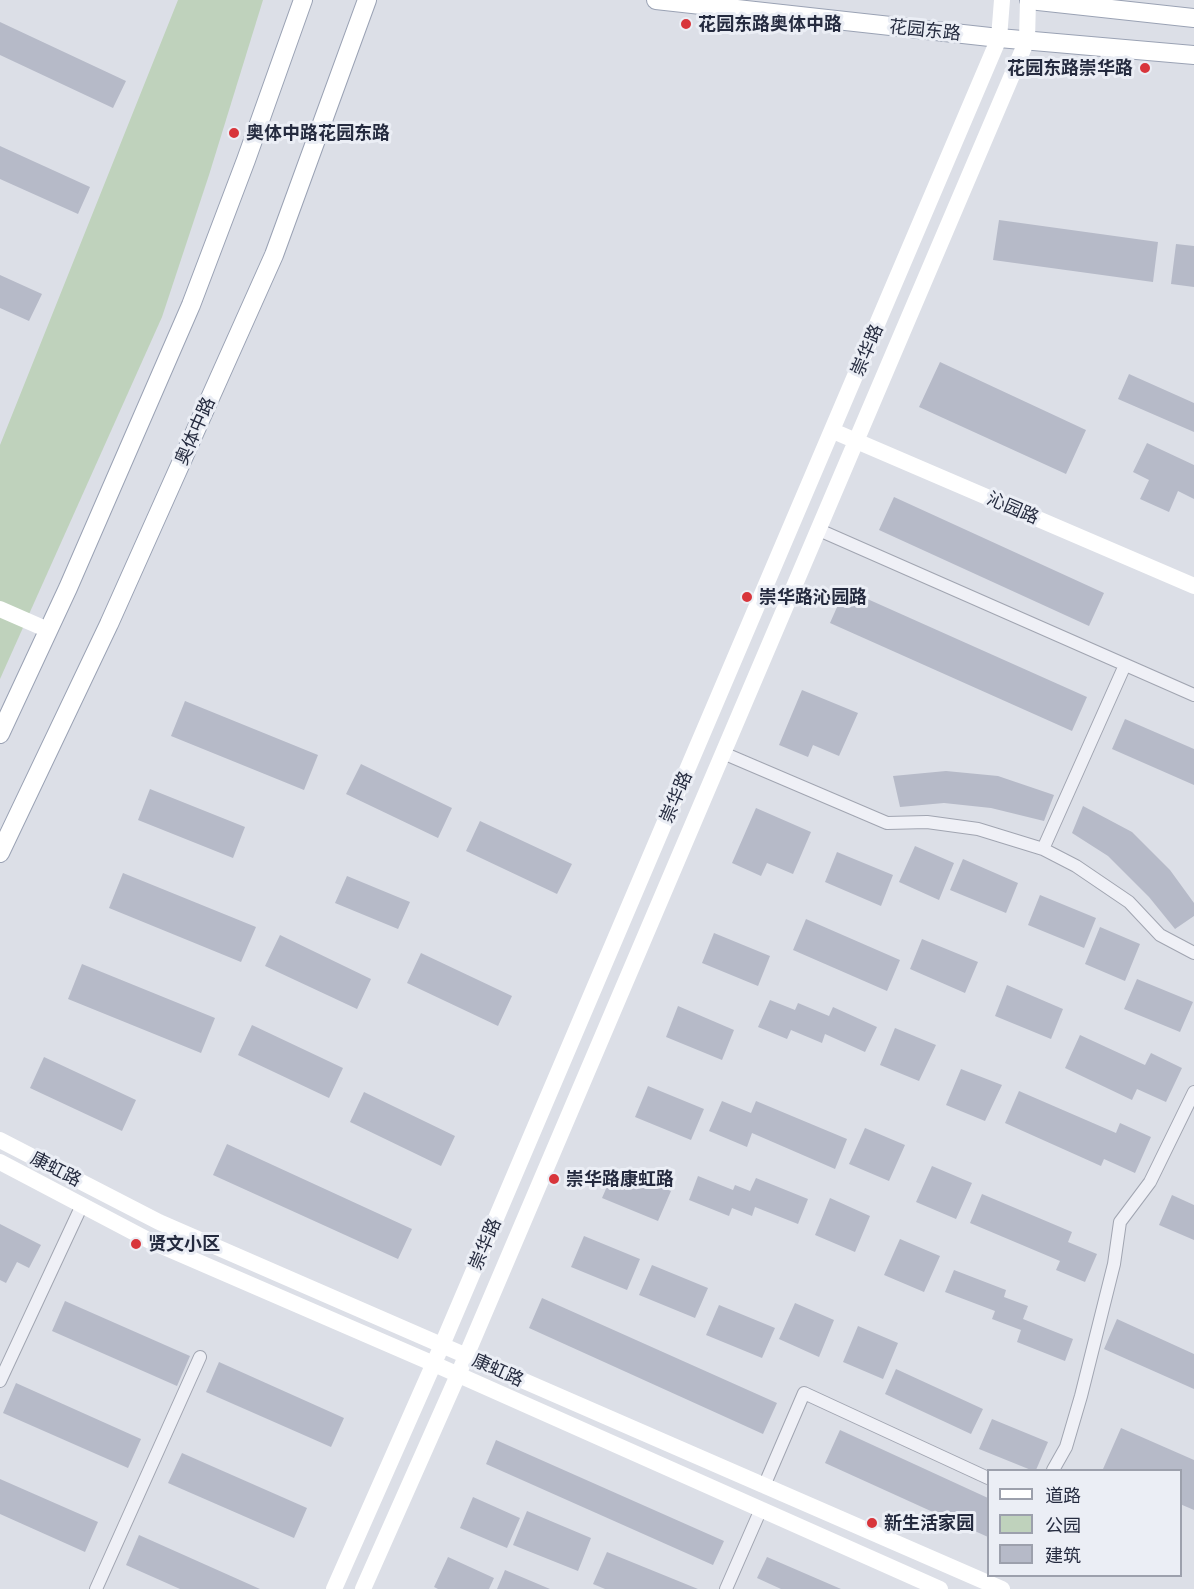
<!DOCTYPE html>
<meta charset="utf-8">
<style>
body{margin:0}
#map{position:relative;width:1194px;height:1589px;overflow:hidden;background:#dcdfe7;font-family:"Exo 2","Noto Sans SC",sans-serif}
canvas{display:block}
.legend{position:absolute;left:987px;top:1469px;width:195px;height:108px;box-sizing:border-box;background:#ebeef5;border:2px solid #9ca0ac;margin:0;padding:8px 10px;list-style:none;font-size:18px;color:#252b3f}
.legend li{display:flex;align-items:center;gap:12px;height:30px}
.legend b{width:30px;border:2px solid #9ca0ac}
</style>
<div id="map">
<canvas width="1194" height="1589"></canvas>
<ul class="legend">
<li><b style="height:8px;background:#fff"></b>道路</li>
<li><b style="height:16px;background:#bfd2bc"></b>公园</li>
<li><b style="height:16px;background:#b6bac8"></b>建筑</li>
</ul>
</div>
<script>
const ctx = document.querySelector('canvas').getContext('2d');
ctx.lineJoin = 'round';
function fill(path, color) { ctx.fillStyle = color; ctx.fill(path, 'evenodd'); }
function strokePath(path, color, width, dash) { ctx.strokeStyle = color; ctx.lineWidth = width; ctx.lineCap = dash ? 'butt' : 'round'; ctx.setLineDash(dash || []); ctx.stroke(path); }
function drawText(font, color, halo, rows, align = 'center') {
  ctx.font = font + ' "Exo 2","Noto Sans SC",sans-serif'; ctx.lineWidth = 6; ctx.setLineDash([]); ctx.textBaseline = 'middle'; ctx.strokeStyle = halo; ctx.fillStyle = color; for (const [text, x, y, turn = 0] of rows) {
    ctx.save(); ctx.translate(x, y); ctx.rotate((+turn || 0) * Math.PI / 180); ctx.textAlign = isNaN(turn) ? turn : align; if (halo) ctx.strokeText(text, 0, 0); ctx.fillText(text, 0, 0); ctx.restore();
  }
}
const green = new Path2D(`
 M178,0H263L209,175L162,317L0,679V445Z`);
const building = new Path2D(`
 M0,22L126,81L113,108L0,55Z
 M0,146L90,187L78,214L0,179Z
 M999,220L1158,242L1153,282L993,260Z
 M1176,244L1194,246V287L1171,284Z
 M0,275L42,294L29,321L0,308Z
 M940,362L1086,430L1066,474L919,407Z
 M1129,374L1194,403V432L1118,399Z
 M1147,443L1194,465V499L1178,491L1169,512L1140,499L1149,480L1133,472Z
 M894,497L1104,593L1089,626L879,530Z
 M845,589L1087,697L1072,731L830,623Z
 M802,690L858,713L839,756L813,745L808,757L779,745Z
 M185,701L318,755L304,790L171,736Z
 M1125,719L1194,749V785L1112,749Z
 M361,764L452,808L438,838L346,794Z
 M946,771L998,776L1054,795L1044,821L991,808L944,803L900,807L893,776Z
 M150,789L245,827L233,858L138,820Z
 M1083,806L1132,832L1170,870L1194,903V916L1175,929L1149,897L1108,856L1072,833Z
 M756,808L811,832L793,874L767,863L761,876L732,863Z
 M480,821L572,864L557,894L466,851Z
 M915,846L954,863L939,900L899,882Z
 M837,852L893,875L881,906L825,882Z
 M963,859L1018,883L1006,913L950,890Z
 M123,873L256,927L241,962L109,908Z
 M347,876L410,902L398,929L335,903Z
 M1040,895L1096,918L1084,948L1028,925Z
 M806,919L900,960L887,991L793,950Z
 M1100,927L1140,944L1125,981L1085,964Z
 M714,933L770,956L758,986L702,963Z
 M280,935L371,979L357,1009L265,966Z
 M922,939L978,962L965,993L910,969Z
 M421,953L512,996L498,1026L407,983Z
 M82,964L215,1018L201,1053L68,999Z
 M1137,979L1193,1002L1180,1032L1124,1009Z
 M1007,985L1063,1009L1051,1039L995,1016Z
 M770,1000L795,1010L798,1003L829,1016L833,1007L877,1027L865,1052L825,1034L822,1043L791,1030L787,1039L758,1027Z
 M678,1006L734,1030L722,1060L666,1037Z
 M252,1025L343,1068L329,1098L238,1055Z
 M895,1028L936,1045L919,1081L880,1065Z
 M1080,1035L1145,1065L1151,1053L1182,1068L1166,1102L1137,1089L1132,1100L1065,1068Z
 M44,1057L136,1100L122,1131L30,1088Z
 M961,1069L1002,1085L985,1121L946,1105Z
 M648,1086L704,1109L691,1140L635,1117Z
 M1019,1091L1116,1133L1120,1123L1151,1137L1135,1173L1104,1159L1101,1166L1005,1123Z
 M364,1092L455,1136L441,1166L350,1122Z
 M722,1101L751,1113L756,1101L847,1139L835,1169L752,1133L747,1147L709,1131Z
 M865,1128L905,1145L889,1181L849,1164Z
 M227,1144L412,1229L398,1259L213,1175Z
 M932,1166L972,1183L956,1219L916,1202Z
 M615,1168L671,1191L658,1221L602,1198Z
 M698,1176L733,1190L735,1185L750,1191L756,1178L808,1199L798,1224L755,1207L752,1216L732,1208L729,1216L689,1200Z
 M982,1194L1072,1232L1068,1242L1097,1254L1085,1282L1056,1270L1060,1261L970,1223Z
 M1172,1195L1194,1205V1240L1159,1225Z
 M830,1198L870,1216L855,1252L815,1235Z
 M0,1224L41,1245L29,1268L17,1262L6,1283L0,1280Z
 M584,1236L640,1259L627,1290L571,1267Z
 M900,1239L940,1256L924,1292L884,1275Z
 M652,1265L708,1288L695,1318L639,1295Z
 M954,1270L1006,1290L1004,1297L1028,1306L1023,1319L1073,1339L1065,1361L1017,1342L1021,1330L992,1319L995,1311L945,1292Z
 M542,1298L777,1403L763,1434L529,1328Z
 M65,1301L190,1356L177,1386L52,1331Z
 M795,1303L834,1320L819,1357L779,1339Z
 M719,1305L775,1328L762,1358L706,1335Z
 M1117,1319L1194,1354V1389L1104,1349Z
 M858,1326L898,1343L883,1379L843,1362Z
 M219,1362L344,1418L331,1447L206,1392Z
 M896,1369L983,1409L971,1434L885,1394Z
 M16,1383L141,1439L128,1468L3,1413Z
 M992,1419L1048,1442L1036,1470H1031L979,1449Z
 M1121,1428L1194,1460V1510L1180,1504V1470H1106L1103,1469Z
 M840,1430L988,1498V1537L825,1463Z
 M496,1440L724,1541L713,1565L486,1464Z
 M182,1453L307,1508L294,1538L168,1483Z
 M0,1479L98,1522L85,1552L0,1514Z
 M473,1497L520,1518L507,1548L460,1528Z
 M527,1511L591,1538L578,1571L513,1545Z
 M139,1535L260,1589H180L126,1565Z
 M607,1552L698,1589H605L593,1584Z
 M448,1557L494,1578L489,1589H438L434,1587Z
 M767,1557L841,1589H781L757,1578Z
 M505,1570L550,1589H497Z`);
const street = new Path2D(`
 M819,530L1194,695
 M723,753L887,823L927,822L978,829L1043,849L1076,866L1129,902L1160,935L1194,953
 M1043,849L1125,665
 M0,1381L82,1205
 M1053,1470L1066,1447L1081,1396L1114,1264L1120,1222L1150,1182L1194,1092
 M764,1486L804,1393L988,1478
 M96,1589L200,1357
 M726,1589L761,1509`);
const secondary = new Path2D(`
 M833,431L1194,586
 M0,609L48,630
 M0,1140L159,1222L1002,1589
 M0,1162L150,1241L434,1364L940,1589
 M334,1589L442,1345L999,38L1002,0
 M363,1589L458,1375L1027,40L1028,0`);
const primary = new Path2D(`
 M656,0L999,38L1194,55
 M1029,0L1194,18
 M0,734L68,588L191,305L246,160L303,0
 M0,853L109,624L274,255L367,0`);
const markers = [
 [686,24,6,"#d8353b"],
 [1145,68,6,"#d8353b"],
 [234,133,6,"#d8353b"],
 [747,597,6,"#d8353b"],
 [554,1179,6,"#d8353b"],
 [136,1244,6,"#d8353b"],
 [872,1523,6,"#d8353b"]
];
const poiNames = [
 ["花园东路奥体中路",698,24],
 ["花园东路崇华路",1133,68,"right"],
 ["奥体中路花园东路",246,133],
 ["崇华路沁园路",759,597],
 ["崇华路康虹路",566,1179],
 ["贤文小区",148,1244],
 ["新生活家园",884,1523]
];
const streetNames = [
 ["花园东路",925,30,6],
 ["崇华路",867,350,-67],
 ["奥体中路",195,431,-66],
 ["沁园路",1013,508,23],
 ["崇华路",676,797,-67],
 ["康虹路",56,1169,27],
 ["崇华路",485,1244,-67],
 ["康虹路",498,1370,24]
];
fill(green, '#bfd2bc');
fill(building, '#b6bac8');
strokePath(street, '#a1a5b1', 14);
strokePath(primary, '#9aa2b4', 20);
strokePath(street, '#eff0f6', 12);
strokePath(secondary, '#fff', 16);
strokePath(primary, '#fff', 18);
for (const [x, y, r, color] of markers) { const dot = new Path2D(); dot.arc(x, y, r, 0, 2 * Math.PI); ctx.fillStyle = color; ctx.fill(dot); strokePath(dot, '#ebeef5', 2); }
drawText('bold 18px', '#252b3f', '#ebeef5', poiNames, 'left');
drawText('18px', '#252b3f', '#ebeef5', streetNames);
</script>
